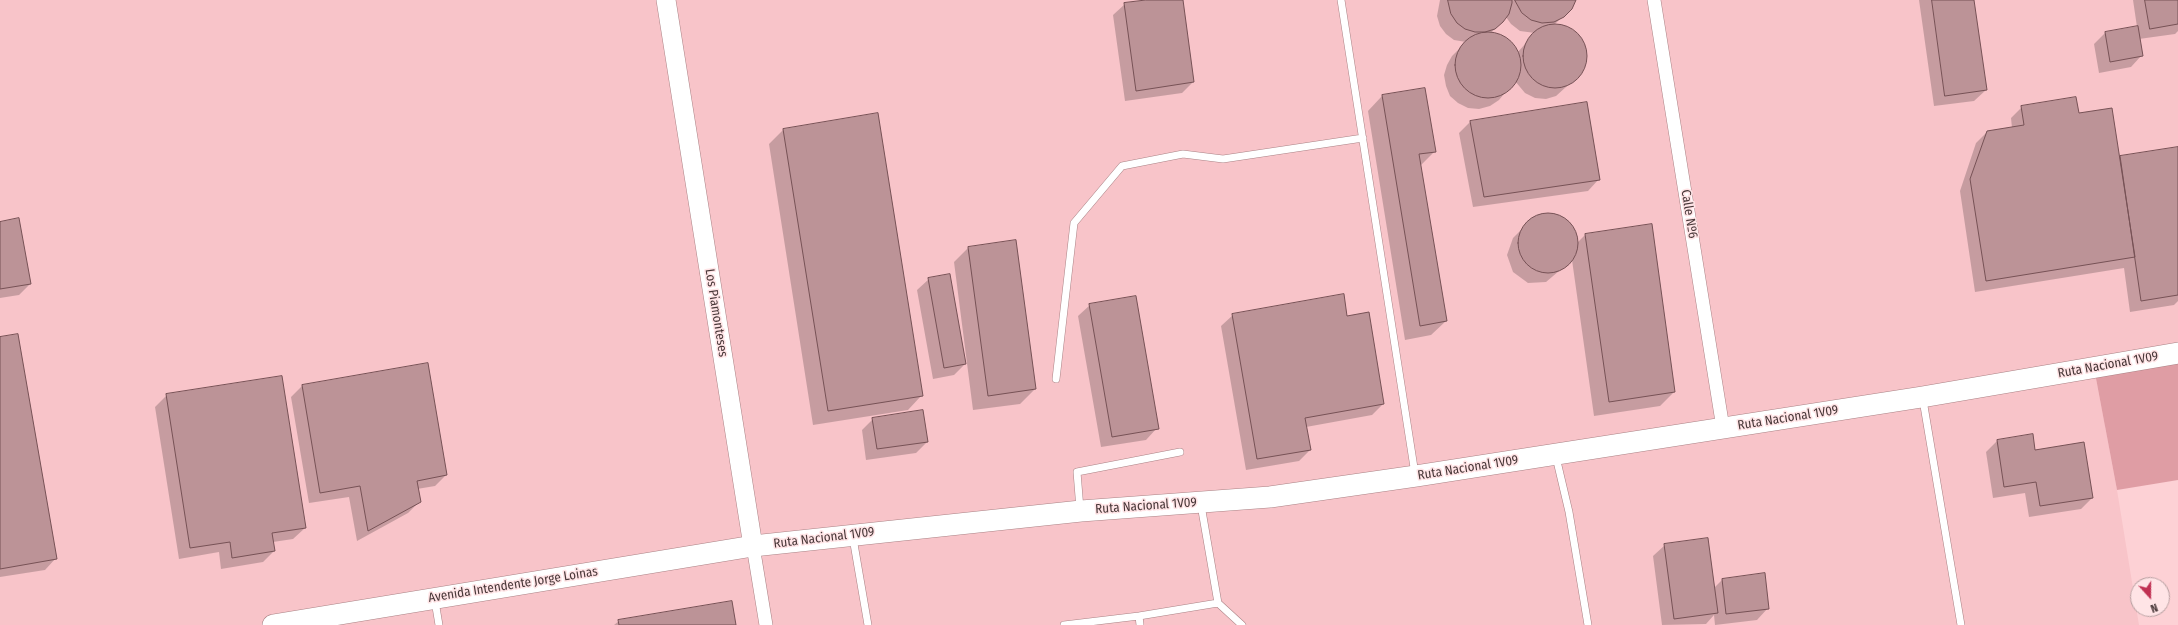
<!DOCTYPE html>
<meta charset="utf-8">
<style>
body{margin:0}
#map{position:relative;width:2178px;height:625px;overflow:hidden;background:#fdd1d5;font-family:"Fira Sans Condensed",sans-serif}
canvas{display:block}
.north{position:absolute;left:2130px;top:577px;width:40px;height:40px;box-sizing:border-box;background:#ffe4e6;border:1px solid #b69fa0;border-radius:50%;rotate:159deg;font-size:11px;font-weight:700;line-height:16px;text-align:center;color:#483738}
.north::after{content:'';display:block;margin:auto;width:14px;height:18px;background:#c03052;clip-path:polygon(50% 0,100% 100%,50% 72%,0 100%)}
</style>
<div id="map">
<canvas width="2178" height="625"></canvas>
<div class="north">N</div>
</div>
<script>
const ctx = document.querySelector('canvas').getContext('2d');
ctx.lineJoin = 'round';
function fill(path, color) { ctx.fillStyle = color; ctx.fill(path, 'evenodd'); }
function strokePath(path, color, width, dash) { ctx.strokeStyle = color; ctx.lineWidth = width; ctx.lineCap = dash ? 'butt' : 'round'; ctx.setLineDash(dash || []); ctx.stroke(path); }
function drawText(font, color, halo, rows, align = 'center') {
  ctx.font = font + ' "Fira Sans Condensed",sans-serif'; ctx.lineWidth = 3; ctx.setLineDash([]); ctx.textBaseline = 'middle'; ctx.strokeStyle = halo; ctx.fillStyle = color; for (const [text, x, y, turn = 0] of rows) {
    ctx.save(); ctx.translate(x, y); ctx.rotate((+turn || 0) * Math.PI / 180); ctx.textAlign = isNaN(turn) ? turn : align; if (halo) ctx.strokeText(text, 0, 0); ctx.fillText(text, 0, 0); ctx.restore();
  }
}
const built = new Path2D(`
 M0,0H666L766,625H0Z
 M667,0H2178V344L2092,357L2117,490L2139,625H769Z`);
const green = new Path2D(`
 M2178,348V480L2117,490L2092,357Z`);
const shadow = new Path2D(`
 M1153,0H1182L1193,82L1182,93L1125,101L1113,15L1125,4Z
 M1440,0H1574L1571,8L1553,26L1568,28L1582,41L1585,60L1583,69L1576,78L1556,96L1546,99L1535,98L1525,93L1515,81L1499,100L1490,106L1479,109L1468,108L1458,103L1450,96L1446,86L1444,75L1447,65L1452,56L1466,42L1454,40L1446,34L1440,26L1437,16ZM1506,17L1511,24L1520,31L1535,33L1517,53L1509,42L1501,36L1489,35Z
 M1919,0H1973L1986,90L1974,101L1934,106Z
 M2133,0H2178V31L2175,34L2139,39L2142,55L2131,67L2099,73L2094,44L2105,33L2137,27Z
 M1382,96L1435,151L1420,166L1446,321L1431,335L1405,340L1368,111Z
 M2022,107L2078,114L2119,157L2178,148V301L2174,305L2130,312L2124,268L1975,292L1960,191L1976,143L1987,132L2012,128L2011,118Z
 M1470,122L1599,179L1588,191L1473,207L1459,133Z
 M783,130L922,395L908,410L813,425L769,144Z
 M1551,214L1561,216L1569,222L1575,230L1577,243L1585,235L1674,392L1660,406L1594,416L1572,260L1546,282L1528,283L1513,272L1507,255L1513,238L1532,219L1541,215Z
 M0,223L30,284L19,295L0,298Z
 M968,248L1035,389L1020,404L973,410L954,262Z
 M929,279L965,364L954,375L933,379L917,290Z
 M1090,305L1157,428L1146,440L1101,447L1078,316Z
 M1233,315L1383,404L1372,415L1306,427L1310,450L1299,461L1246,470L1221,326Z
 M0,338L56,558L45,570L0,577Z
 M302,386L446,475L435,486L417,489L419,502L408,513L357,541L349,497L309,503L291,397Z
 M167,395L305,528L293,539L273,542L274,551L263,562L221,569L219,552L179,559L155,407Z
 M873,419L927,442L916,453L866,460L862,430Z
 M2032,435L2034,451L2092,498L2081,509L2029,517L2025,493L1993,498L1986,452L1997,441Z
 M1665,545L1714,588L1722,580L1768,608L1757,620L1715,625L1714,615L1706,624L1662,625L1653,556Z
 M619,621L735,625H614Z`);
const building = new Path2D(`
 M1146,0H1183L1194,82L1136,91L1124,3Z
 M1448,0H1512V3L1509,14L1503,22L1495,29L1485,32H1475L1465,29L1457,23L1451,14Z
 M1515,0H1576L1572,9L1564,17L1554,22L1542,23L1531,20L1522,13Z
 M1932,0H1974L1987,90L1945,96Z
 M2145,0H2178V24L2150,29Z
 M1523 56a32 32 0 1 1 64 0a32 32 0 1 1-64 0Z
 M2138,26L2143,56L2110,62L2105,32Z
 M1455 65a33 33 0 1 1 66 0a33 33 0 1 1-66 0Z
 M1425,88L1436,152L1419,154L1447,321L1420,326L1382,95Z
 M2076,97L2079,113L2112,108L2135,257L1986,281L1970,179L1987,131L2024,125L2021,106Z
 M1587,102L1600,180L1484,197L1470,121Z
 M878,113L923,396L828,411L783,129Z
 M2178,147V295L2141,301L2120,156Z
 M1518 243a30 30 0 1 1 60 0a30 30 0 1 1-60 0Z
 M19,218L31,284L0,289V222Z
 M1652,224L1675,392L1609,402L1585,234Z
 M1016,240L1036,389L988,396L968,247Z
 M950,274L966,364L944,368L928,278Z
 M1344,294L1347,316L1369,312L1384,404L1305,418L1311,450L1257,459L1232,314Z
 M1136,296L1159,429L1112,437L1089,304Z
 M18,334L57,559L0,569V337Z
 M428,363L447,475L417,481L421,502L368,531L360,486L320,493L302,385Z
 M282,376L306,528L272,533L275,551L232,558L230,542L190,548L166,394Z
 M923,410L928,442L877,449L872,418Z
 M2033,434L2035,450L2084,442L2093,498L2040,506L2036,482L2004,487L1997,440Z
 M1708,538L1718,613L1674,619L1664,544Z
 M1765,573L1769,609L1726,614L1722,579Z
 M732,601L736,625H619L618,620Z`);
const service = new Path2D(`
 M1341,0L1415,474
 M1056,379L1074,223L1122,166L1183,154L1223,159L1363,138
 M1923,400L1961,625
 M1556,457L1569,512L1588,625
 M1201,505L1218,603
 M1080,509L1077,472L1180,452
 M853,538L868,625
 M435,601L439,625
 M1139,616L1140,625
 M1064,625L1139,616L1218,603L1242,625`);
const minor = new Path2D(`
 M1654,0L1723,428
 M753,546L766,625`);
const secondary = new Path2D(`
 M666,0L753,546`);
const primary = new Path2D(`
 M273,625L753,546L1081,511L1270,497L1416,476L1922,397L2178,353`);
const streetNames = [
 ["Calle Nº6",1689,214,81],
 ["Los Piamonteses",716,313,81],
 ["Ruta Nacional 1V09",2108,365,-10],
 ["Ruta Nacional 1V09",1788,418,-9],
 ["Ruta Nacional 1V09",1468,468,-9],
 ["Ruta Nacional 1V09",1146,506,-4],
 ["Ruta Nacional 1V09",824,538,-7],
 ["Avenida Intendente Jorge Loinas",513,585,-9]
];
fill(built, '#f8c4c9');
fill(green, '#df9da4');
fill(shadow, '#0003');
fill(building, '#bc9397');
strokePath(building, '#775256', 1);
strokePath(service, '#aa8285', 8);
strokePath(minor, '#aa8285', 14);
strokePath(secondary, '#aa8285', 20);
strokePath(primary, '#aa8285', 22);
strokePath(service, '#fff', 7);
strokePath(minor, '#fff', 13);
strokePath(secondary, '#fff', 19);
strokePath(primary, '#fff', 21);
drawText('13px', '#483738', '#ffe4e6', streetNames);
</script>
